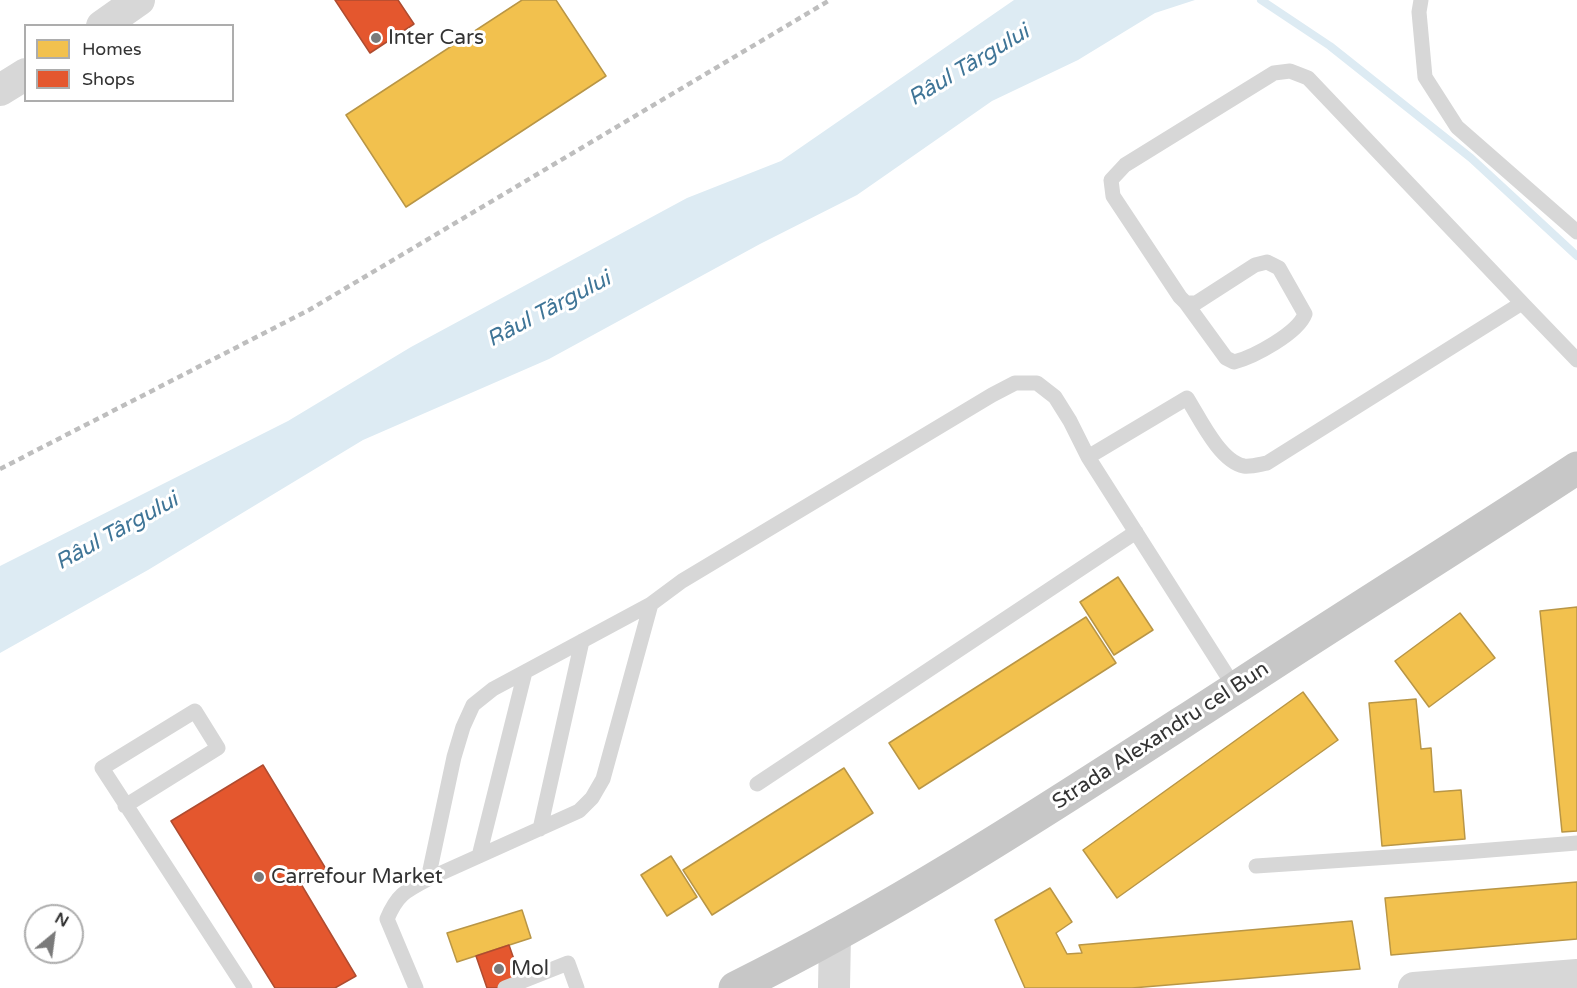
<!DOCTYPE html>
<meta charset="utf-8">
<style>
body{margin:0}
#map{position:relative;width:1577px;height:988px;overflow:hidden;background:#fff;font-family:"Varela Round",sans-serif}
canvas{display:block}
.legend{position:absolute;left:24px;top:24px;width:210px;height:78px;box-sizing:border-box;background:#fff;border:2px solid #adadad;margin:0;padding:8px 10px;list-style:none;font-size:18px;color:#333}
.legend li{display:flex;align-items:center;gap:12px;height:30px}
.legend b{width:30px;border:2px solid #adadad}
.north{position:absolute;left:24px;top:904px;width:60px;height:60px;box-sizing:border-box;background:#fff;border:2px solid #adadad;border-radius:50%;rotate:29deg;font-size:16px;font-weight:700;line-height:24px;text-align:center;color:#333}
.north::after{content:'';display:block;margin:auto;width:21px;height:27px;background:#7a7a7a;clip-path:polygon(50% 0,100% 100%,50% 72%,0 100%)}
</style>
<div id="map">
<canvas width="1577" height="988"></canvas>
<ul class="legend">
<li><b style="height:16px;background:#f2c14e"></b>Homes</li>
<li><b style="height:16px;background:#e4572e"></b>Shops</li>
</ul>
<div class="north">N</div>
</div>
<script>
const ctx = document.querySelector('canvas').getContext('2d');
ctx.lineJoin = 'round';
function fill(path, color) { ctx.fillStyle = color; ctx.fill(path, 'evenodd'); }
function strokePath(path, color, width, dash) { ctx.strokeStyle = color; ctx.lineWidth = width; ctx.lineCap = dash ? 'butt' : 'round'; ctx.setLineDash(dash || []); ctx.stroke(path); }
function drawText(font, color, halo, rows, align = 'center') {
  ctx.font = font + ' "Varela Round",sans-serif'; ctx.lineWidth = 6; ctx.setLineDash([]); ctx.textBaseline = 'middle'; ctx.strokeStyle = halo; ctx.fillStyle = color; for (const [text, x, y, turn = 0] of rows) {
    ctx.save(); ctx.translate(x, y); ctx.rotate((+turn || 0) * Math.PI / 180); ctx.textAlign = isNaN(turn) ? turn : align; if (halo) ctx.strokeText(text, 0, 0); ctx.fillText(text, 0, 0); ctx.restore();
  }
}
const water = new Path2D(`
 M1014,0H1195L1155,13L1078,60L992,101L857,195L760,244L549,359L363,440L148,570L0,653V566L288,421L411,347L687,198L781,161Z`);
const homes = new Path2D(`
 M522,0H556L606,76L406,207L346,115Z
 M1118,577L1153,630L1114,655L1080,602Z
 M1577,607V831L1562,832L1540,611Z
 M1460,613L1495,658L1429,707L1395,661Z
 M1086,617L1116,663L919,789L889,743Z
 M1303,692L1338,740L1117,898L1083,850Z
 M1416,699L1421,749L1431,748L1434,792L1461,790L1465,839L1382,846L1369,703Z
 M844,768L873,813L712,915L683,870Z
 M671,856L697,897L667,916L641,875Z
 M1577,882V939L1391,955L1385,898Z
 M1050,888L1072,922L1056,933L1067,954L1082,953L1079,945L1352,921L1360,969L1132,988H1025L995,920Z
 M522,910L531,938L457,962L447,933Z`);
const shops = new Path2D(`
 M335,0H398L414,24L370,53Z
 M263,765L326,869L301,884L356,976L335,988H275L171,821Z
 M509,945L524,988H487L476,956Z`);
const stream = new Path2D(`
 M1261,0L1330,46L1471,158L1577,256`);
const service = new Path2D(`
 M1421,0L1419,12L1425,77L1457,127L1577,232
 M1186,303L1226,358L1234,362C1254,357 1298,333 1305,314L1279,268L1267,262L1255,265L1196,303H1186L1180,297L1113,196L1111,180L1125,165L1274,73L1290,71L1308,78L1522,303L1267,463C1261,464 1251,467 1244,466C1220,462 1199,417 1187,398L1088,457L1235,688
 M1522,303L1577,360
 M757,784L1136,532
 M125,806L218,748L195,711L102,768L245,988
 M540,829L582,641
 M479,856L525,672
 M1256,866L1465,852L1577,843
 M428,879L454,757L463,727L473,705L493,689L651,604
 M416,988L387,919C397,895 405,891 428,879L579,811L592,798L603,779L651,604L682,581L992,395L1015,383H1037L1055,397L1070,421L1088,457
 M505,988L568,963L577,988`);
const minor = new Path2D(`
 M102,26L139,0
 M0,90L26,74
 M834,988L835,935
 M1414,988L1577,975`);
const trunk = new Path2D(`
 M735,988C909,902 1071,794 1234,689C1348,614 1463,543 1577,468`);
const rail = new Path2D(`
 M0,469L309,310L830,0`);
const markers = [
 [376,38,6,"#7a7a7a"],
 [259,877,6,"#7a7a7a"],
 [499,969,6,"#7a7a7a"]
];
const poiNames = [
 ["Inter Cars",388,38],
 ["Carrefour Market",271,877],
 ["Mol",511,969]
];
const streetNames = [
 ["Strada Alexandru cel Bun",1161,736,-33]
];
const waterNames = [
 ["Râul Târgului",969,66,-31],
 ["Râul Târgului",549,310,-28],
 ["Râul Târgului",117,532,-29]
];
fill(water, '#ddebf3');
fill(homes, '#f2c14e');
strokePath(homes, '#b99646', 1.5);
fill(shops, '#e4572e');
strokePath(shops, '#af4c30', 1.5);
strokePath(stream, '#ddebf3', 8);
strokePath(service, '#d7d7d7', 15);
strokePath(minor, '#d7d7d7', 32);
strokePath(trunk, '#c7c7c7', 33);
strokePath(rail, '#bebebe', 4.5, [6, 4.5]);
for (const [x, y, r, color] of markers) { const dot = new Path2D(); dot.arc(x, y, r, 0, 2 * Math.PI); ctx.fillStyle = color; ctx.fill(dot); strokePath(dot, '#fff', 2); }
drawText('21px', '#333', '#fff', poiNames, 'left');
drawText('21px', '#333', '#fff', streetNames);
drawText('italic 22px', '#3f7597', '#fff', waterNames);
</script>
